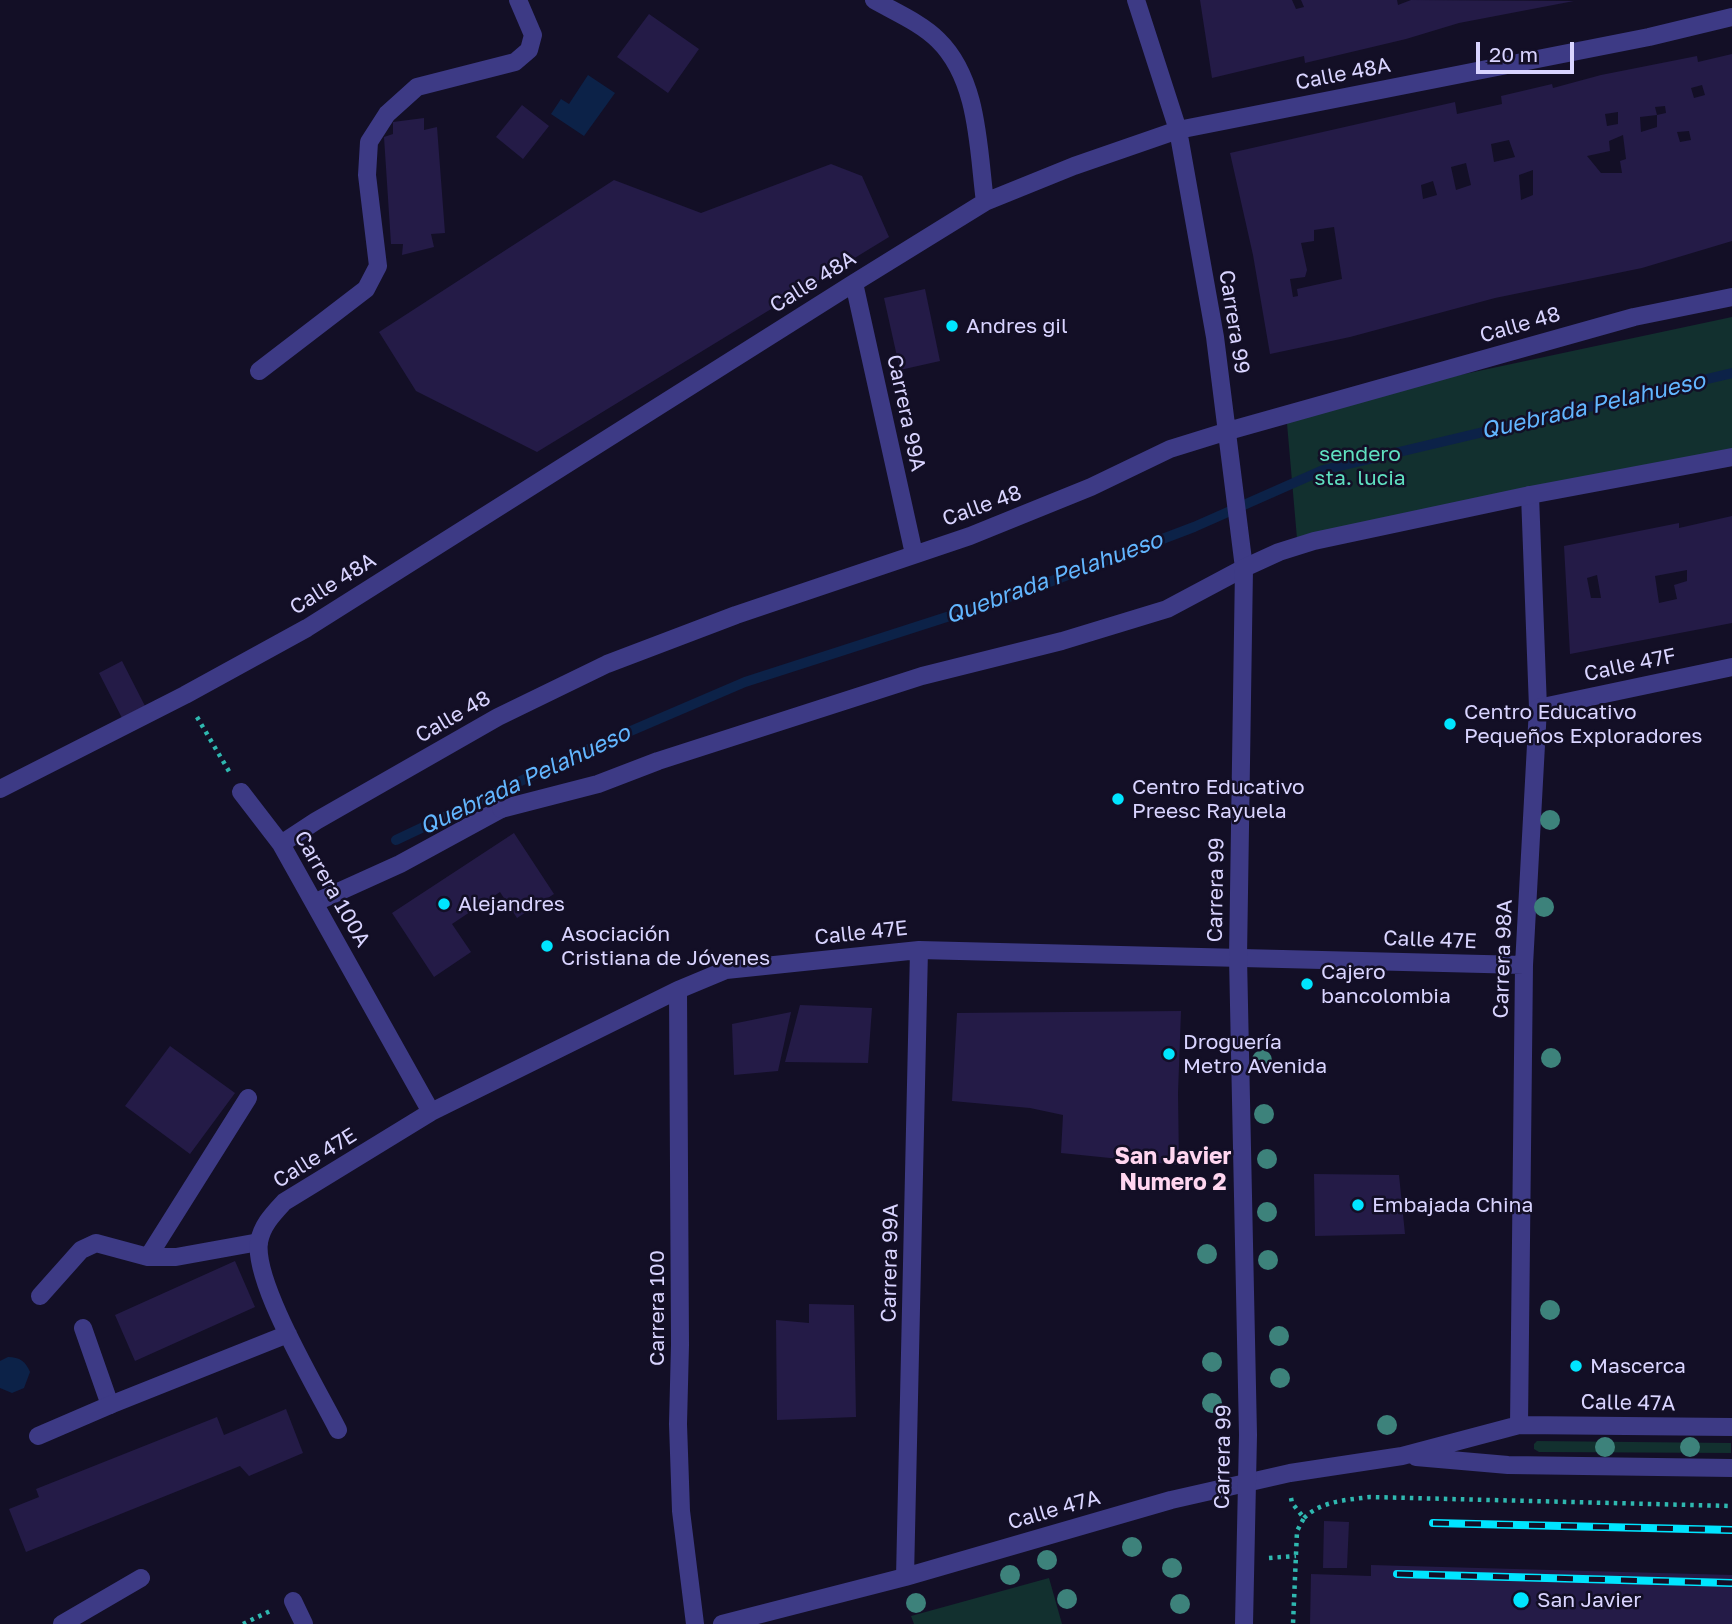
<!DOCTYPE html>
<meta charset="utf-8">
<style>
body{margin:0}
#map{position:relative;width:1732px;height:1624px;overflow:hidden;background:#130f26;font-family:"Golos Text",sans-serif}
canvas{display:block}
.scale{position:absolute;left:1476px;top:42px;width:98px;height:32px;box-sizing:border-box;border:4px solid #d9d4ff;border-top:0;padding-left:9px;font-size:21px;line-height:24px;white-space:nowrap;color:#d9d4ff;-webkit-text-stroke:5px #130f26;paint-order:stroke}
</style>
<div id="map">
<canvas width="1732" height="1624"></canvas>
<div class="scale">20 m</div>
</div>
<script>
const ctx = document.querySelector('canvas').getContext('2d');
ctx.lineJoin = 'round';
function fill(path, color) { ctx.fillStyle = color; ctx.fill(path, 'evenodd'); }
function strokePath(path, color, width, dash) { ctx.strokeStyle = color; ctx.lineWidth = width; ctx.lineCap = dash ? 'butt' : 'round'; ctx.setLineDash(dash || []); ctx.stroke(path); }
function drawText(font, color, halo, rows, align = 'center') {
  ctx.font = font + ' "Golos Text",sans-serif'; ctx.lineWidth = 5; ctx.setLineDash([]); ctx.textBaseline = 'middle'; ctx.strokeStyle = halo; ctx.fillStyle = color; for (const [text, x, y, turn = 0] of rows) {
    ctx.save(); ctx.translate(x, y); ctx.rotate((+turn || 0) * Math.PI / 180); ctx.textAlign = isNaN(turn) ? turn : align; if (halo) ctx.strokeText(text, 0, 0); ctx.fillText(text, 0, 0); ctx.restore();
  }
}
const green = new Path2D(`
 M1732,317V450L1298,550L1286,412Z
 M1537,1441L1731,1443V1453L1539,1452L1534,1449V1444Z
 M1049,1578L1062,1624H914L911,1616Z`);
const water = new Path2D(`
 M588,75L615,93L584,136L551,114L561,99L569,104Z
 M8,1357C20,1357 26,1362 30,1372L24,1388L12,1393L0,1388V1361Z`);
const stream = new Path2D(`
 M396,840L584,751L745,682L1015,595L1194,527L1323,470L1732,373`);
const building = new Path2D(`
 M1200,0H1292L1296,9L1304,7L1301,0H1397L1398,5L1411,0L1574,1L1459,23L1406,39L1305,63L1304,56L1212,78Z
 M649,14L699,49L668,93L617,57Z
 M1732,54V241L1642,268L1495,298L1350,337L1270,354L1253,255L1230,153L1455,102L1457,114L1502,104L1501,96L1552,84L1553,88L1601,75L1697,56L1698,62ZM1702,85L1705,95L1694,98L1691,88ZM1665,106L1666,113L1657,115V127L1641,132L1640,117L1657,115L1655,107ZM1618,112V124L1607,126L1605,114ZM1689,131L1691,140L1680,142L1677,132ZM1623,135L1626,159L1620,161L1622,173H1601L1587,156L1610,151L1609,141ZM1509,140L1515,157L1494,162L1491,144ZM1466,163L1471,185L1456,190L1451,167ZM1533,170V195L1521,200L1519,175ZM1433,181L1437,195L1423,199L1421,185ZM1334,227L1342,279L1297,289L1298,296L1293,297L1290,279L1305,277L1307,270L1301,243L1314,241V230Z
 M522,105L549,126L523,159L496,137Z
 M424,118V130L437,127L445,233L431,234L434,247L402,255L403,244H391L384,137L393,134V122Z
 M831,164L862,176L889,237L537,452L416,391L379,332L614,180L701,213Z
 M925,289L940,361L900,370L884,298Z
 M1732,516V623L1570,654L1564,546L1679,523V528ZM1687,570V581L1674,585L1677,599L1659,603L1655,576ZM1597,575L1601,598H1591L1587,578Z
 M122,661L145,706L122,718L99,673Z
 M514,833L554,894L517,918L500,892L452,924L471,952L434,977L392,913Z
 M800,1005L872,1008L868,1063L785,1062Z
 M1181,1011L1178,1093L1179,1165L1061,1153L1063,1115L1030,1108L952,1101L957,1013Z
 M791,1012L778,1071L734,1075L732,1024Z
 M170,1046L235,1093L190,1154L125,1106Z
 M1314,1174L1399,1175L1405,1234L1315,1236Z
 M235,1261L255,1307L135,1361L115,1315Z
 M809,1304L854,1305L856,1417L777,1420L776,1320L809,1323Z
 M286,1409L303,1453L249,1476L240,1466L26,1552L9,1509L39,1497L36,1489L217,1417L224,1435Z
 M1324,1521L1349,1522L1347,1568H1323Z
 M1371,1565L1732,1575V1624H1310L1311,1574L1371,1576Z`);
const path = new Path2D(`
 M197,717L230,773
 M1291,1498L1292,1503L1304,1518L1297,1531L1293,1624
 M1304,1518C1321,1501 1346,1500 1370,1497L1732,1506
 M1269,1558L1296,1556
 M243,1624L270,1611`);
const service = new Path2D(`
 M259,371L366,289L378,266L367,175L369,142L387,114L417,87L515,62L529,50L533,35L518,0
 M148,1257L248,1098
 M40,1296L81,1250L96,1243L148,1257H176L259,1242
 M83,1328L110,1405
 M62,1624L141,1578`);
const pedestrian = new Path2D(`
 M1530,495L1538,708
 M316,902L400,864L501,809`);
const minor = new Path2D(`
 M874,0C895,12 921,23 938,40C979,80 978,149 985,202
 M854,283L914,554
 M0,789L185,695L307,628L854,283L985,202L1074,166L1178,130L1649,37L1732,17
 M241,792L281,844L431,1112
 M501,809L598,784L658,761L922,676L1062,641L1167,609L1244,568L1215,337L1178,130L1136,0
 M281,844L316,821L498,717L607,664L736,615L970,536L1091,487L1170,449L1228,431L1634,317L1732,297
 M678,990L680,1345L678,1424L681,1511L695,1624
 M1519,1425L1524,965L1538,708L1732,667
 M338,1430C318,1390 253,1283 259,1242C262,1225 273,1214 284,1202L431,1112L678,990L726,970L919,950L1524,965
 M38,1436L110,1405L288,1334
 M1416,1457L1508,1465L1732,1468
 M905,1577L919,950
 M293,1601L304,1624
 M722,1624L905,1577L1171,1500L1290,1473L1402,1456L1519,1425L1732,1427`);
const tertiary = new Path2D(`
 M1244,1624L1248,1435L1238,957L1244,568L1279,552L1314,541L1530,495L1732,457`);
const rail = new Path2D(`
 M1433,1523L1732,1530
 M1397,1574L1732,1583`);
const trees = [
 [1550,820],
 [1544,907],
 [1551,1058],
 [1262,1060],
 [1264,1114],
 [1267,1159],
 [1267,1212],
 [1207,1254],
 [1268,1260],
 [1550,1310],
 [1279,1336],
 [1212,1362],
 [1280,1378],
 [1212,1403],
 [1387,1425],
 [1605,1447],
 [1690,1447],
 [1132,1547],
 [1047,1560],
 [1172,1568],
 [1010,1575],
 [1067,1599],
 [916,1603],
 [1180,1604]
];
const markers = [
 [952,326,7,"#00e5ff"],
 [1450,724,7,"#00e5ff"],
 [1118,799,7,"#00e5ff"],
 [444,904,7,"#00e5ff"],
 [547,946,7,"#00e5ff"],
 [1307,984,7,"#00e5ff"],
 [1169,1054,7,"#00e5ff"],
 [1358,1205,7,"#00e5ff"],
 [1576,1366,7,"#00e5ff"],
 [1521,1600,9,"#00e5ff"]
];
const streetNames = [
 ["Calle 48A",1343,74,-11],
 ["Calle 48A",813,282,-32],
 ["Carrera 99",1234,322,81],
 ["Calle 48",1520,325,-16],
 ["Carrera 99A",906,413,78],
 ["Calle 48",982,506,-20],
 ["Calle 48A",333,584,-32],
 ["Calle 47F",1630,665,-12],
 ["Calle 48",453,717,-30],
 ["Carrera 100A",332,889,60],
 ["Carrera 99",1216,890,-89],
 ["Calle 47E",861,933,-6],
 ["Calle 47E",1430,940,2],
 ["Carrera 98A",1503,959,-88],
 ["Calle 47E",315,1158,-32],
 ["Carrera 99A",890,1263,-89],
 ["Carrera 100",657,1308,-90],
 ["Calle 47A",1628,1403,1],
 ["Carrera 99",1223,1457,-89],
 ["Calle 47A",1054,1510,-16]
];
const poiNames = [
 ["Andres gil",966,326],
 ["Centro Educativo",1464,712],
 ["Pequeños Exploradores",1464,736],
 ["Centro Educativo",1132,787],
 ["Preesc Rayuela",1132,811],
 ["Alejandres",458,904],
 ["Asociación",561,934],
 ["Cristiana de Jóvenes",561,958],
 ["Cajero",1321,972],
 ["bancolombia",1321,996],
 ["Droguería",1183,1042],
 ["Metro Avenida",1183,1066],
 ["Embajada China",1372,1205],
 ["Mascerca",1590,1366],
 ["San Javier",1537,1600]
];
const parkNames = [
 ["sendero",1360,454],
 ["sta. lucia",1360,478]
];
const waterNames = [
 ["Quebrada Pelahueso",1593,406,-13],
 ["Quebrada Pelahueso",1054,578,-20],
 ["Quebrada Pelahueso",525,780,-25]
];
const neighbourhoodNames = [
 ["San Javier",1173,1157],
 ["Numero 2",1173,1183]
];
fill(green, '#12302f');
fill(water, '#0c2248');
strokePath(stream, '#0c2248', 10);
fill(building, '#241b47');
strokePath(path, '#2fb8b0', 4.5, [3.5, 5]);
strokePath(service, '#3d3a85', 18);
strokePath(pedestrian, '#3d3a85', 18);
strokePath(minor, '#3d3a85', 18);
strokePath(tertiary, '#3d3a85', 18);
strokePath(rail, '#00e5ff', 8);
strokePath(rail, '#130f26', 5, [16]);
ctx.fillStyle = '#3d827b';
for (const [x, y] of trees) { ctx.beginPath(); ctx.arc(x, y, 10, 0, 2 * Math.PI); ctx.fill(); }
for (const [x, y, r, color] of markers) { const dot = new Path2D(); dot.arc(x, y, r, 0, 2 * Math.PI); ctx.fillStyle = color; ctx.fill(dot); strokePath(dot, '#130f26', 2.5); }
drawText('21px', '#d9d4ff', '#130f26', streetNames);
drawText('21px', '#d9d4ff', '#130f26', poiNames, 'left');
drawText('21px', '#5fe0c0', '#130f26', parkNames);
drawText('italic 23px', '#62b6ff', '#130f26', waterNames);
drawText('bold 23px', '#ffd6f0', '#130f26', neighbourhoodNames);
</script>
